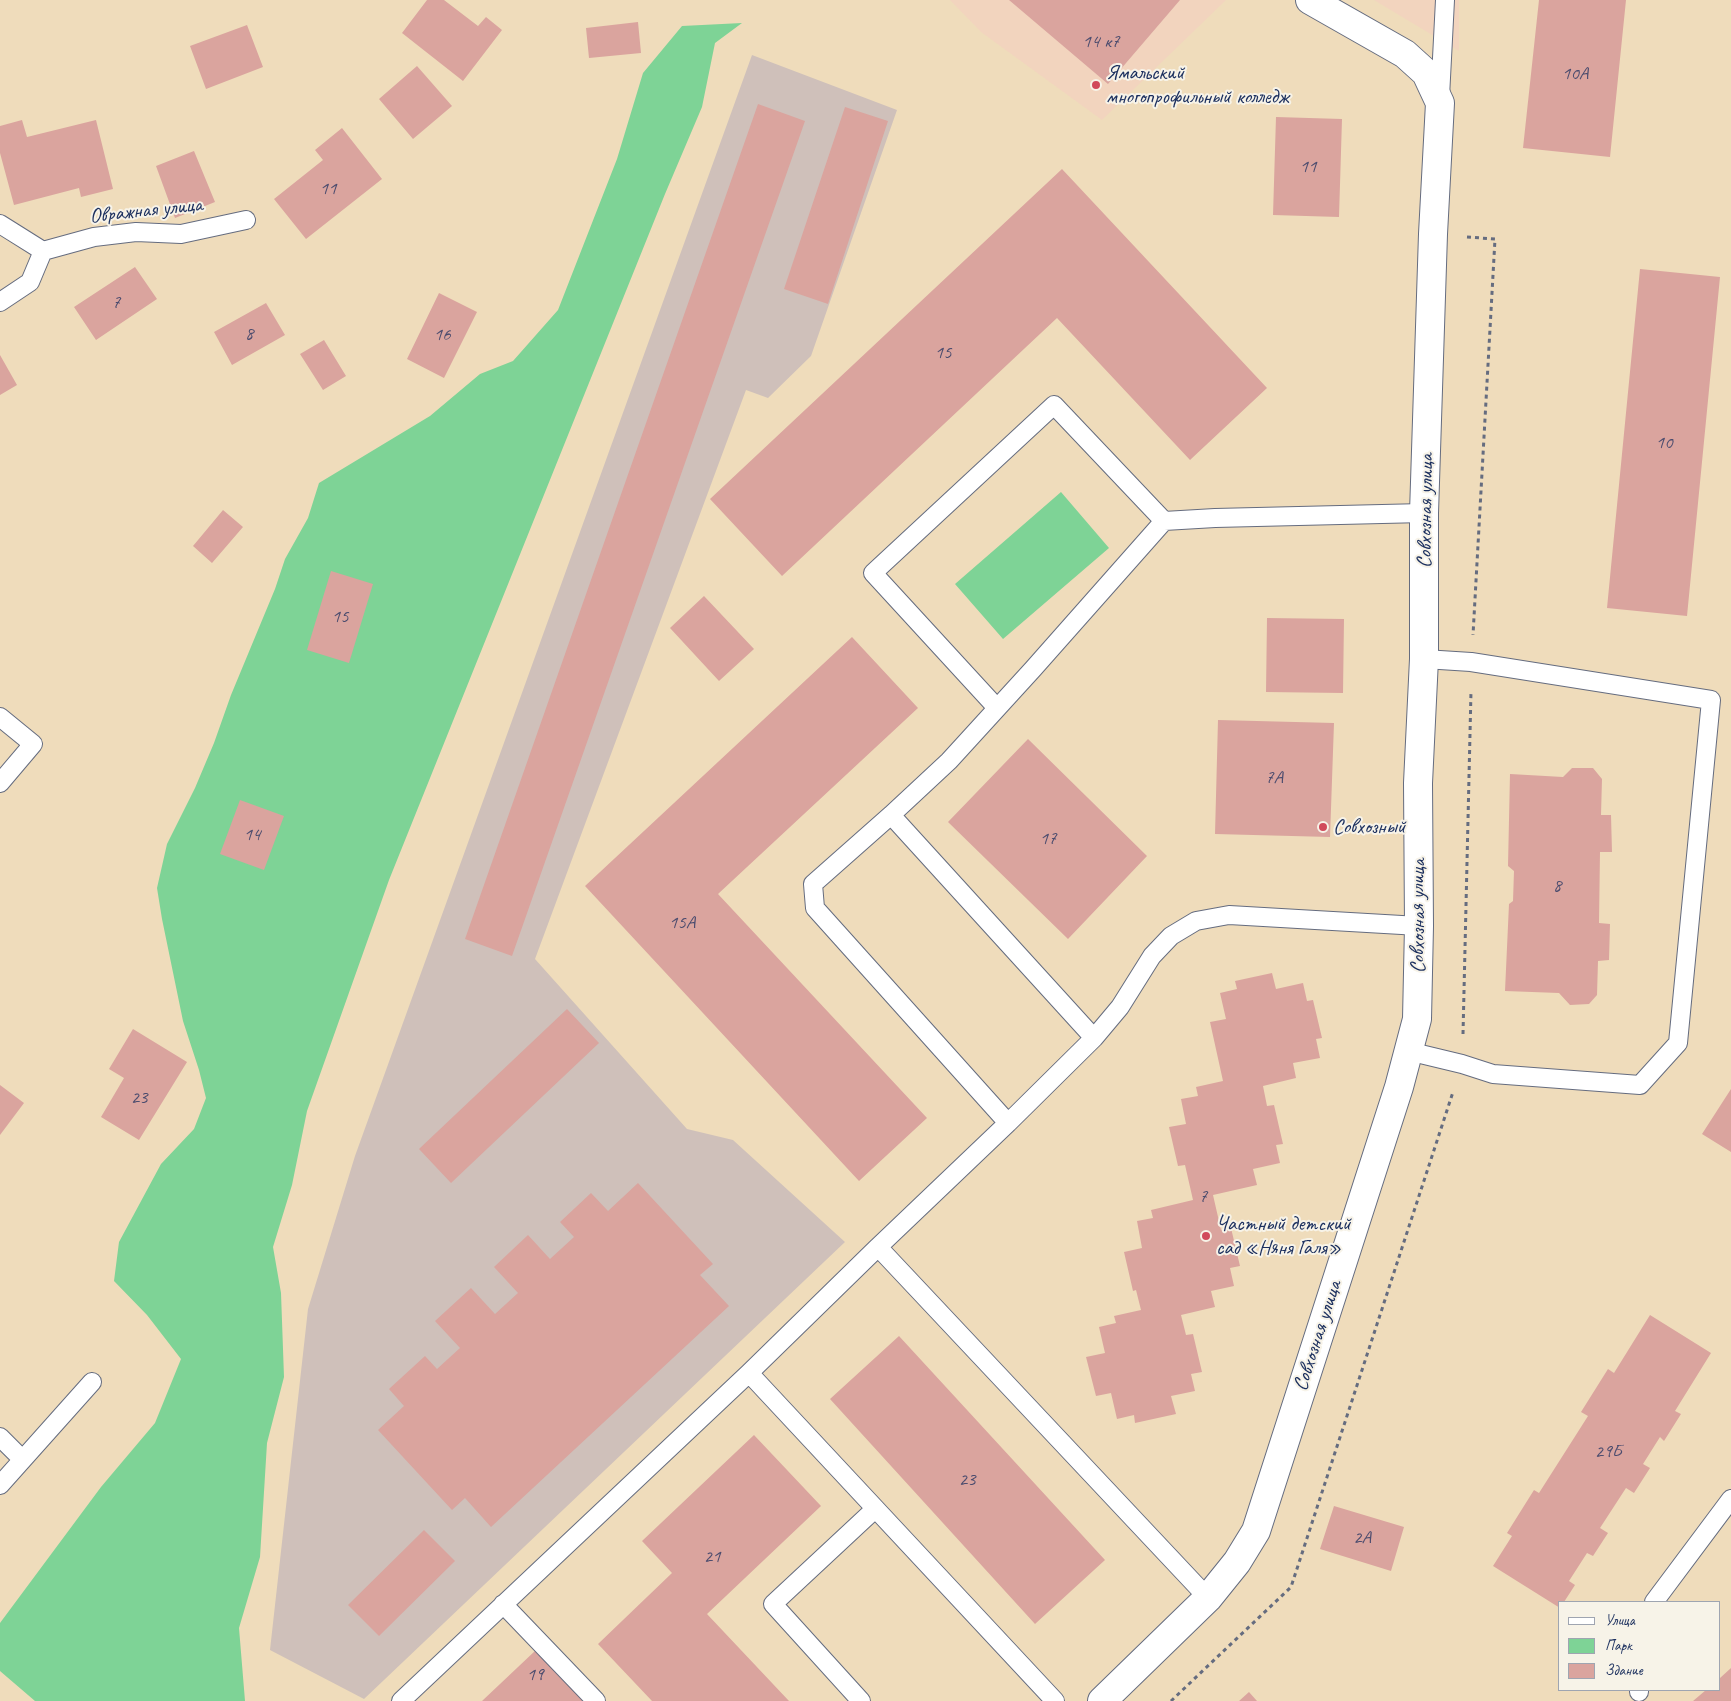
<!DOCTYPE html>
<meta charset="utf-8">
<style>
body{margin:0}
#map{position:relative;width:1731px;height:1701px;overflow:hidden;background:#efdcbb;font-family:Caveat,sans-serif}
canvas{display:block}
.legend{position:absolute;left:1558px;top:1601px;width:162px;height:90px;box-sizing:border-box;background:#f7f3e8;border:1px solid #9fa5b1;margin:0;padding:6px 9px;list-style:none;font-size:15px;color:#1b2f5e}
.legend li{display:flex;align-items:center;gap:10px;height:25px}
.legend b{width:25px;border:1px solid #9fa5b1}
</style>
<div id="map">
<canvas width="1731" height="1701"></canvas>
<ul class="legend">
<li><b style="height:6px;background:#fff"></b>Улица</li>
<li><b style="height:14px;background:#7ed396"></b>Парк</li>
<li><b style="height:14px;background:#daa49e"></b>Здание</li>
</ul>
</div>
<script>
const ctx = document.querySelector('canvas').getContext('2d');
ctx.lineJoin = 'round';
function fill(path, color) { ctx.fillStyle = color; ctx.fill(path, 'evenodd'); }
function strokePath(path, color, width, dash) { ctx.strokeStyle = color; ctx.lineWidth = width; ctx.lineCap = dash ? 'butt' : 'round'; ctx.setLineDash(dash || []); ctx.stroke(path); }
function drawText(font, color, halo, rows, align = 'center') {
  ctx.font = font + ' Caveat,sans-serif'; ctx.lineWidth = 4; ctx.setLineDash([]); ctx.textBaseline = 'middle'; ctx.strokeStyle = halo; ctx.fillStyle = color; for (const [text, x, y, turn = 0] of rows) {
    ctx.save(); ctx.translate(x, y); ctx.rotate((+turn || 0) * Math.PI / 180); ctx.textAlign = isNaN(turn) ? turn : align; if (halo) ctx.strokeText(text, 0, 0); ctx.fillText(text, 0, 0); ctx.restore();
  }
}
const built = new Path2D(`
 M950,0H1226L1102,120L981,32Z
 M1374,0H1459V51Z`);
const industrial = new Path2D(`
 M752,55L897,110L811,356L768,398L746,390L535,959L687,1129L733,1140L845,1242L364,1699L270,1650L308,1309L355,1156Z`);
const green = new Path2D(`
 M742,23L715,43L702,107L665,194L389,880L307,1111L292,1185L273,1247L281,1293L284,1377L267,1443L260,1557L239,1628L245,1701H35L0,1671V1623L101,1487L155,1423L181,1359L147,1315L114,1281L119,1242L161,1164L194,1129L206,1098L199,1070L183,1021L162,919L157,888L167,844L195,788L214,743L231,695L275,589L285,559L308,518L319,483L430,416L480,374L513,361L558,310L617,159L643,73L682,26Z
 M1061,492L1109,548L1003,639L955,584Z`);
const building = new Path2D(`
 M427,0H444L478,26L486,17L502,30L463,81L402,33Z
 M1009,0H1180L1108,84Z
 M1539,0H1626L1610,157L1523,148Z
 M638,22L641,53L589,58L586,28Z
 M247,25L263,67L206,89L190,46Z
 M417,66L452,106L413,139L379,99Z
 M758,104L805,121L512,956L465,939Z
 M845,107L888,121L828,304L784,289Z
 M1276,117L1342,119L1339,217L1273,215Z
 M22,120L27,137L96,120L113,189L81,197L79,188L14,205L0,153V126Z
 M342,128L382,179L306,239L274,199L323,160L315,150Z
 M194,151L215,202L175,218L156,166Z
 M1062,169L1267,388L1190,460L1057,318L782,576L710,499Z
 M135,267L157,299L96,340L74,307Z
 M1640,269L1720,277L1687,616L1607,608Z
 M439,293L477,312L444,378L407,359Z
 M266,303L285,335L232,365L214,332Z
 M324,340L346,376L323,390L300,354Z
 M0,355L17,385L0,395Z
 M223,510L243,527L212,563L193,546Z
 M331,571L373,584L349,663L307,650Z
 M704,596L754,649L719,681L670,628Z
 M1267,618L1344,619L1343,693L1266,692Z
 M852,637L918,708L718,894L927,1118L859,1181L585,886Z
 M1218,720L1334,723L1330,837L1215,834Z
 M1028,739L1147,856L1068,939L948,822Z
 M1572,768H1593L1602,779L1601,815H1611L1612,852H1600L1599,923L1610,924L1609,960L1598,961L1597,995L1589,1004L1570,1005L1559,993L1505,991L1509,904L1513,901L1514,871L1508,866L1510,774L1563,777Z
 M240,800L284,816L264,870L220,854Z
 M1272,973L1276,989L1303,983L1307,1001L1313,1000L1322,1038L1316,1039L1320,1058L1293,1063L1296,1078L1263,1086L1267,1106L1274,1105L1283,1144L1276,1145L1280,1163L1253,1169L1257,1185L1213,1195L1221,1230L1231,1228L1240,1266L1230,1268L1234,1286L1211,1291L1215,1307L1181,1315L1186,1335L1193,1334L1202,1372L1191,1374L1195,1391L1171,1396L1176,1414L1135,1423L1134,1415L1117,1419L1111,1393L1096,1396L1086,1357L1105,1353L1099,1327L1116,1323L1114,1316L1141,1310L1136,1290L1133,1291L1124,1252L1142,1248L1137,1221L1153,1218L1151,1210L1193,1200L1185,1165L1178,1166L1169,1127L1186,1124L1181,1099L1198,1096L1196,1087L1223,1081L1210,1022L1226,1019L1220,993L1237,989L1235,981Z
 M567,1009L599,1043L451,1183L419,1149Z
 M133,1029L187,1062L139,1140L101,1117L124,1078L109,1069Z
 M0,1085L24,1103L0,1135Z
 M1731,1089V1152L1702,1134Z
 M638,1183L713,1264L700,1275L729,1306L491,1527L465,1498L452,1510L378,1430L404,1406L389,1389L425,1356L437,1369L460,1348L435,1321L471,1288L495,1314L518,1293L494,1267L528,1235L550,1259L574,1237L560,1222L591,1193L608,1211Z
 M1650,1315L1711,1353L1675,1411L1681,1414L1664,1441L1660,1437L1643,1464L1650,1468L1634,1493L1626,1488L1600,1528L1608,1533L1593,1556L1587,1553L1569,1581L1575,1585L1564,1602H1560V1608L1493,1566L1512,1536L1507,1533L1534,1490L1539,1493L1588,1416L1581,1412L1608,1369L1614,1373Z
 M899,1336L1105,1560L1035,1624L830,1399Z
 M754,1435L821,1506L707,1614L789,1701H652L598,1644L672,1573L642,1541Z
 M1334,1506L1404,1527L1391,1571L1320,1549Z
 M424,1530L455,1561L379,1636L348,1605Z
 M536,1650L585,1701H482Z
 M1731,1668V1701H1693L1706,1690H1720V1678Z
 M1249,1692L1257,1701H1239Z`);
const path = new Path2D(`
 M1467,237L1495,239L1473,635
 M1463,1034L1471,691
 M1171,1701L1291,1587L1453,1092`);
const lane = new Path2D(`
 M1440,97L1445,0
 M0,224L43,251L94,237L136,232L181,234L246,220
 M0,302L30,282L43,251
 M997,708L873,573L1054,405L1164,521
 M0,717L33,744L0,783
 M891,815L1094,1038L1008,1123
 M1094,1038L1120,1007L1152,956L1171,936L1196,921L1229,915L1419,926
 M1408,1051L1462,1064L1493,1074L1640,1085L1678,1043L1711,700L1471,662L1424,659
 M749,1373L1055,1701
 M0,1437L22,1459
 M0,1485L92,1382
 M1208,1598L878,1247L1008,1123L815,908L813,884L891,815L949,761L1033,669L1164,521L1215,518L1424,513
 M1654,1602L1731,1499
 M503,1604L596,1701
 M1639,1690V1692
 M401,1701L749,1373L878,1247
 M861,1701L773,1604L875,1509`);
const street = new Path2D(`
 M1102,1701L1208,1598L1237,1562L1256,1531L1399,1087L1417,1019L1419,926L1418,783L1424,659V513L1433,234L1440,103L1426,73L1405,54L1310,0`);
const markers = [
 [1096,85,5,"#d1495b"],
 [1323,827,5,"#d1495b"],
 [1206,1236,5,"#d1495b"]
];
const numberNames = [
 ["14 к7",1101,42],
 ["10А",1575,74],
 ["11",1308,167],
 ["11",328,189],
 ["7",116,303],
 ["8",249,334],
 ["16",442,335],
 ["15",943,353],
 ["10",1664,443],
 ["15",340,617],
 ["7А",1274,778],
 ["14",252,835],
 ["17",1048,839],
 ["8",1557,886],
 ["15А",682,923],
 ["23",139,1098],
 ["7",1203,1197],
 ["29Б",1608,1452],
 ["23",967,1480],
 ["2А",1362,1538],
 ["21",712,1557],
 ["19",535,1675]
];
const poiNames = [
 ["Ямальский",1106,73],
 ["многопрофильный колледж",1106,97],
 ["Совхозный",1333,827],
 ["Частный детский",1216,1224],
 ["сад «Няня Галя»",1216,1248]
];
const streetNames = [
 ["Овражная улица",146,211,-6],
 ["Совхозная улица",1426,511,-89],
 ["Совхозная улица",1418,916,-90],
 ["Совхозная улица",1318,1336,-72]
];
fill(built, '#f2d4be');
fill(industrial, '#cfc0ba');
fill(green, '#7ed396');
fill(building, '#daa49e');
strokePath(lane, '#656c7f', 20);
strokePath(street, '#656c7f', 30);
strokePath(path, '#656c7f', 3, [4, 4]);
strokePath(lane, '#fff', 18);
strokePath(street, '#fff', 28);
for (const [x, y, r, color] of markers) { const dot = new Path2D(); dot.arc(x, y, r, 0, 2 * Math.PI); ctx.fillStyle = color; ctx.fill(dot); strokePath(dot, '#f7f3e8', 2); }
drawText('19px', '#4b4c6e', null, numberNames);
drawText('21px', '#1b2f5e', '#f7f3e8', poiNames, 'left');
drawText('21px', '#1b2f5e', '#f7f3e8', streetNames);
</script>
